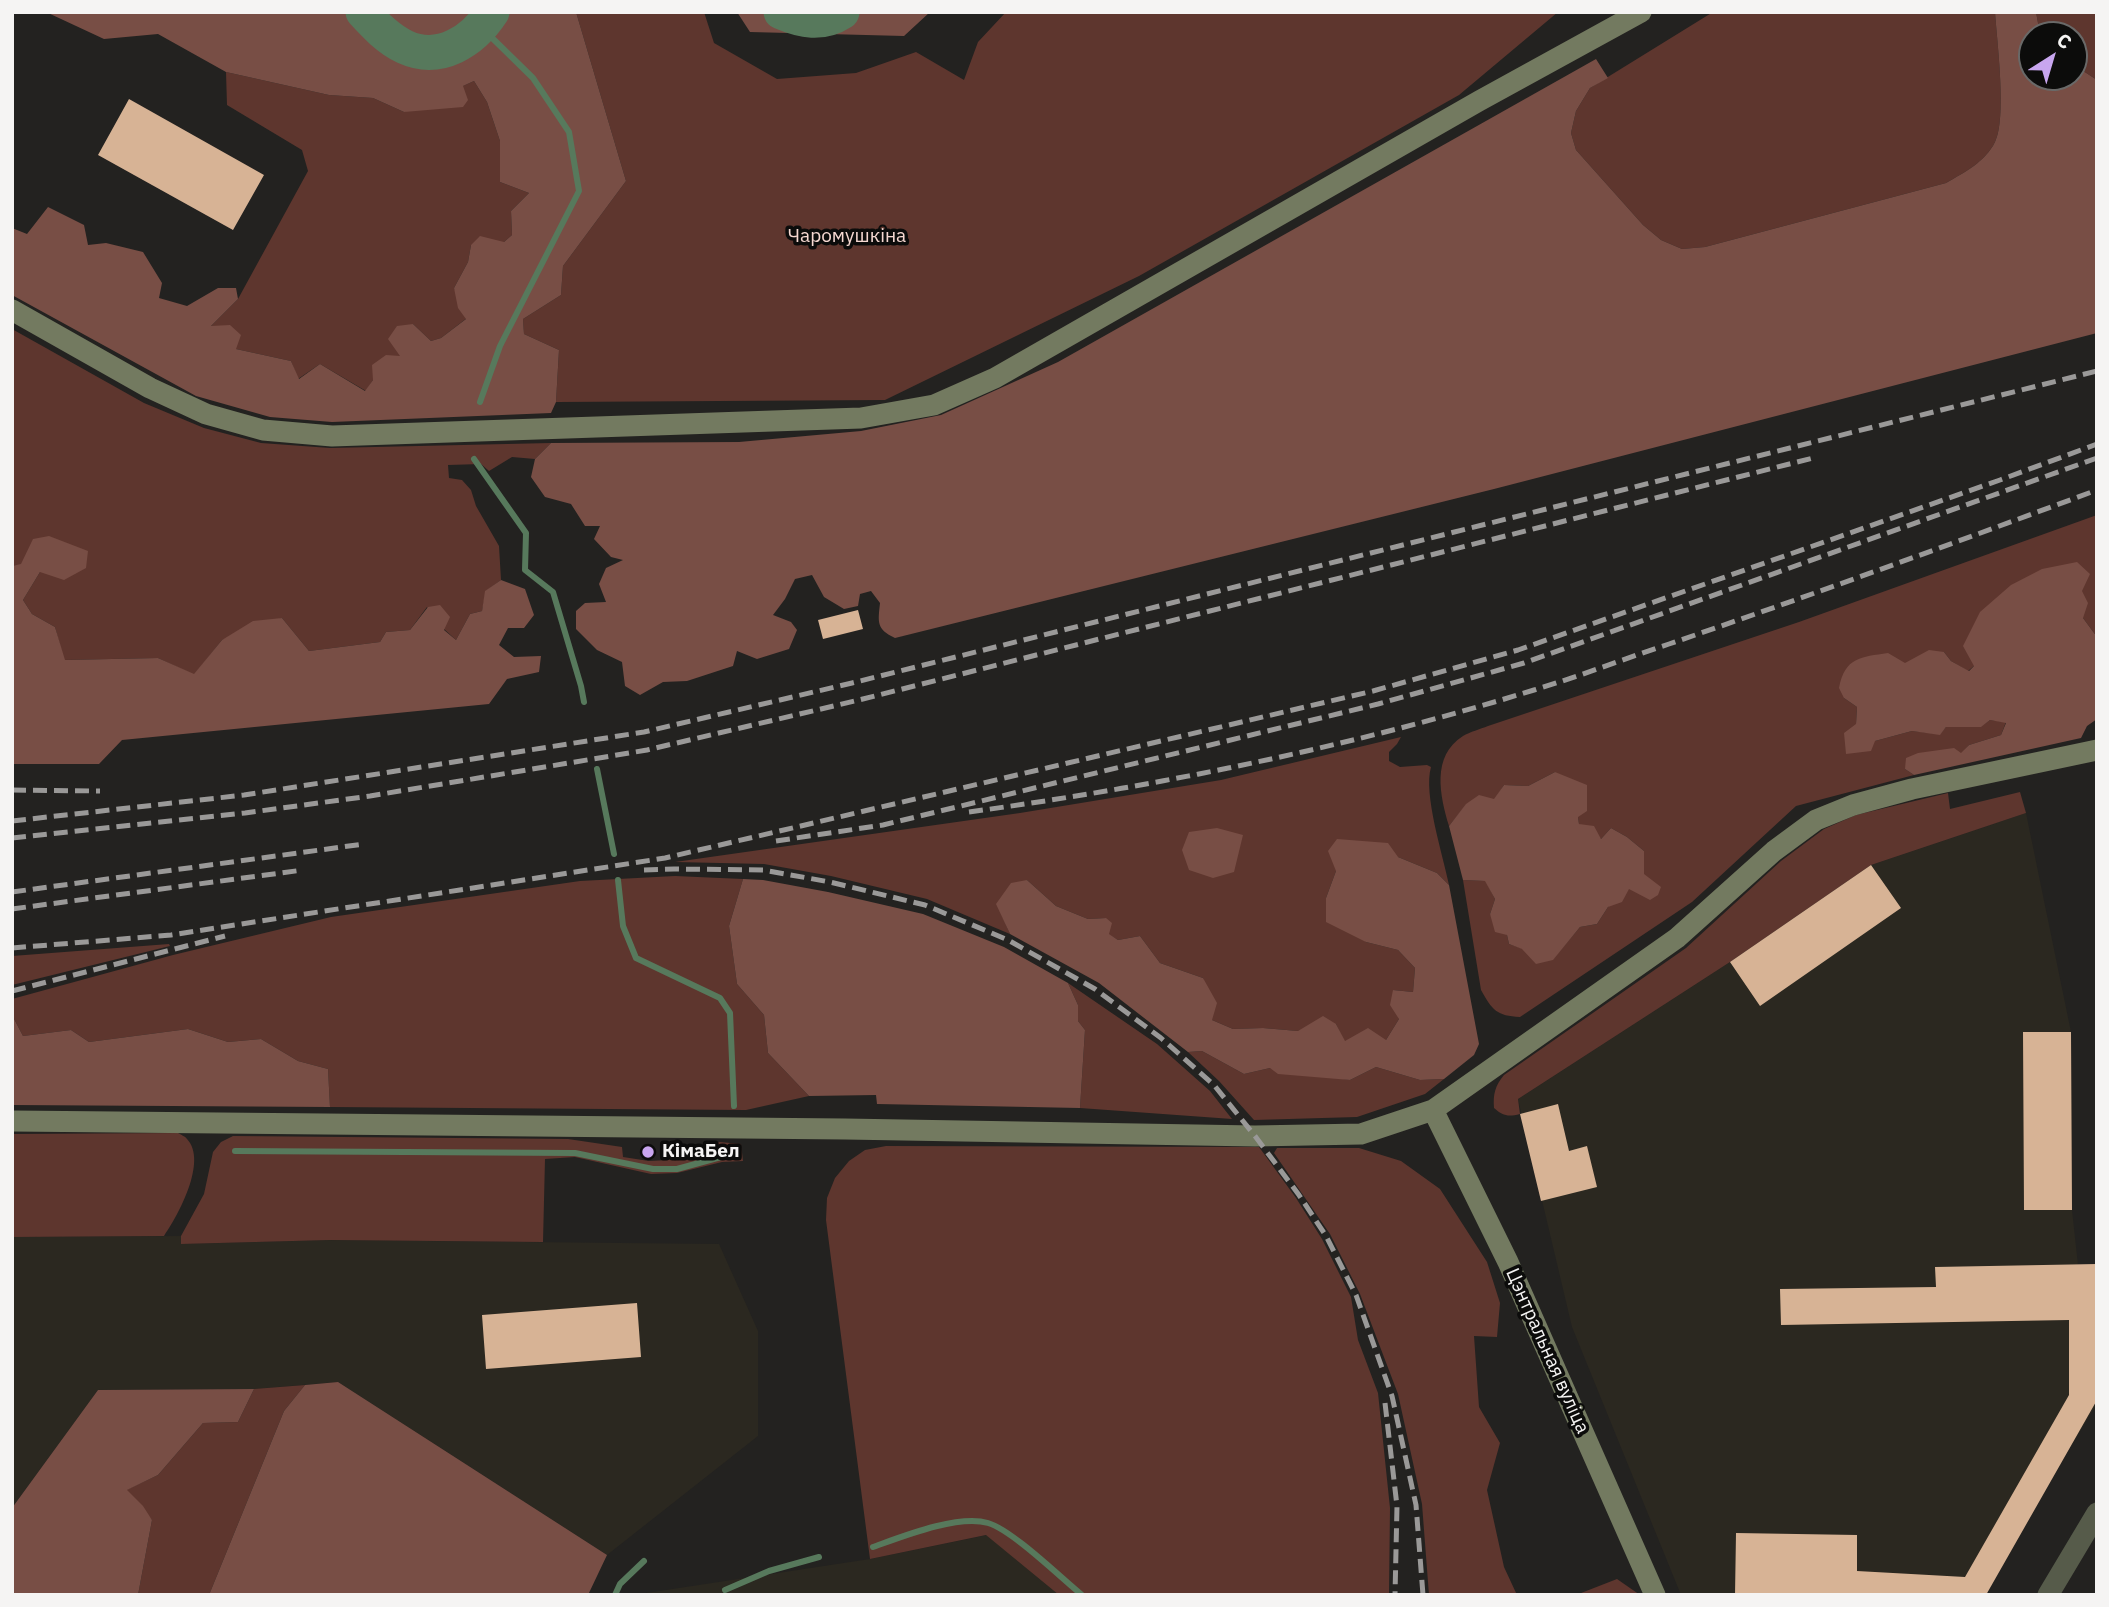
<!DOCTYPE html>
<meta charset="utf-8">
<style>
body{margin:0}
#map{position:relative;width:2109px;height:1607px;overflow:hidden;background:#232220;font-family:"IBM Plex Sans",sans-serif}
canvas{display:block}
.frame{position:absolute;inset:0;border:14px solid #f5f4f3;pointer-events:none}
.north{position:absolute;left:2018px;top:21px;width:70px;height:70px;box-sizing:border-box;background:#0c0c0b;border:2px solid #696968;border-radius:50%;rotate:37deg;font-size:19px;font-weight:700;line-height:28px;text-align:center;color:#f5f4f3}
.north::after{content:'';display:block;margin:auto;width:24px;height:32px;background:#c8a6ef;clip-path:polygon(50% 0,100% 100%,50% 72%,0 100%)}
</style>
<div id="map">
<canvas width="2109" height="1607"></canvas>
<div class="frame"></div>
<div class="north">С</div>
</div>
<script>
const ctx = document.querySelector('canvas').getContext('2d');
ctx.lineJoin = 'round';
function fill(path, color) { ctx.fillStyle = color; ctx.fill(path, 'evenodd'); }
function strokePath(path, color, width, dash) { ctx.strokeStyle = color; ctx.lineWidth = width; ctx.lineCap = dash ? 'butt' : 'round'; ctx.setLineDash(dash || []); ctx.stroke(path); }
function drawText(font, color, halo, rows, align = 'center') {
  ctx.font = font + ' "IBM Plex Sans",sans-serif'; ctx.lineWidth = 7; ctx.setLineDash([]); ctx.textBaseline = 'middle'; ctx.strokeStyle = halo; ctx.fillStyle = color; for (const [text, x, y, turn = 0] of rows) {
    ctx.save(); ctx.translate(x, y); ctx.rotate((+turn || 0) * Math.PI / 180); ctx.textAlign = isNaN(turn) ? turn : align; if (halo) ctx.strokeText(text, 0, 0); ctx.fillText(text, 0, 0); ctx.restore();
  }
}
const built = new Path2D(`
 M2026,813L2071,1032L2072,1210L2078,1265L2097,1333L2096,1405L1980,1595H1681L1572,1327L1518,1099L1730,962L1871,865Z
 M181,1236L182,1244L330,1240L719,1244L758,1331V1436L607,1555L338,1382L254,1389L98,1390L12,1508V1237Z
 M987,1535L1059,1595H633L870,1559Z`);
const green = new Path2D(`
 M576,12H704L714,43L777,79L856,73L916,52L964,80L978,42L1006,12H1558L1459,95L1139,276L885,400L556,402L559,350L524,334L523,319L561,295L563,266L626,181Z
 M1713,12H1995C1997,42 2007,118 1995,142C1985,162 1965,172 1946,183L1705,247L1682,249L1661,240L1643,225L1576,150L1571,133L1576,111L1590,88Z
 M2036,12H2097V80L2074,65V35H2045L2038,23Z
 M226,72L329,95L373,98L404,112L474,81L487,102L500,141V182L529,193L511,211L512,235L504,242L471,245L468,262L454,288L467,318L441,338L431,341L413,324L401,357L373,380L366,391L320,364L298,379L291,361L236,349L210,327L238,299L308,171L302,150L227,105Z
 M12,329L144,403L204,428L261,443L330,448L551,443L535,459L512,457L489,471L481,464L448,465L449,478L462,480L471,490L476,506L499,546L501,580L486,591L482,611L470,614L456,640L444,629L427,607L410,630L386,632L380,642L309,651L282,618L222,640L194,675L158,658L64,660L55,627L32,614L23,600L40,572L21,565L12,566Z
 M2097,515V637L2083,618L1974,666L1968,671L1951,661L1944,652L1844,698L1857,707L1856,724L1875,741L1912,731L1940,734L1946,727H1980L1990,720L2006,722L2001,735L1969,745L1961,754L1905,769L1914,775L1796,806L1692,902L1520,1017C1497,1016 1492,1010 1481,990L1463,880L1486,881L1495,899L1490,914L1507,935L1509,944L1553,959L1580,927L1597,924L1608,907L1644,874V851L1627,837L1611,828L1601,839L1579,824L1578,817L1555,772L1528,786L1504,785L1495,799L1467,804L1449,826C1440,796 1431,756 1463,736C1470,732 1480,729 1488,726L1799,622Z
 M1401,737L1397,744L1389,752V761L1400,767L1427,765L1431,767C1423,794 1443,855 1449,885L1437,873L1398,857L1336,871L1326,898L1366,942L1398,950L1415,968L1413,992L1393,990L1399,1019L1386,1040L1344,1041L1336,1024L1298,1031L1263,1028L1233,1029L1212,1020L1203,978L1160,963L1140,936L1118,940L1108,934L1106,918L1088,919L1056,906L1027,880L997,904L1010,934L927,899L831,876L764,864L675,862L1020,813L1221,780Z
 M2020,792L2026,813L1871,865L1730,962L1518,1099L1520,1114C1508,1117 1503,1116 1494,1108C1493,1094 1495,1086 1504,1075L1686,948L1781,861L1824,829L1856,815L1948,793L1950,809Z
 M675,876L743,879L729,926L737,984L764,1015L768,1053L809,1096L746,1110L330,1107L328,1069L298,1061L261,1039L228,1042L188,1029L89,1042L71,1030L23,1036L12,1015V999L173,955L331,917L580,881Z
 M169,944L170,946L12,985V956Z
 M1068,983L1157,1044L1210,1091L1232,1119L1080,1108L1085,1030L1078,1021V1005Z
 M1202,1051L1244,1074L1270,1068L1350,1080L1376,1067L1420,1080L1444,1079L1425,1094L1357,1117L1254,1120L1219,1081L1188,1052Z
 M178,1133C181,1135 185,1136 187,1139C208,1161 178,1216 164,1236L12,1237V1134Z
 M233,1136L568,1139L622,1147L623,1157L649,1161L669,1160V1148L720,1142L741,1144L743,1161L722,1162L677,1173L651,1174L575,1157L545,1159L543,1242L330,1240L181,1244V1236L204,1194L213,1152L221,1142Z
 M886,1146L1259,1147L1296,1198L1322,1239L1351,1297L1358,1340L1378,1393L1390,1508L1389,1595H1059L986,1535L870,1559L826,1220L827,1198L835,1178L849,1161L865,1150Z
 M1277,1148H1359L1401,1161L1440,1189L1487,1262L1500,1303L1497,1337L1474,1336L1479,1407L1500,1443L1487,1490L1504,1567L1517,1595H1429L1422,1504L1398,1394L1360,1294L1330,1234L1274,1153Z
 M305,1385L284,1411L209,1595H138L152,1520L126,1490L158,1475L203,1423L238,1422L254,1389Z
 M1617,1579L1640,1595H1576Z`);
const forest = new Path2D(`
 M46,12H576L626,181L563,266L561,295L523,319L524,334L559,350L556,402L551,413L332,422L270,417L196,396L12,295V228L27,234L48,207L84,225L88,245L106,243L143,252L162,283L159,298L187,306L218,288H236L238,299L211,326L230,325L241,335L236,349L291,361L299,379L320,364L365,391L373,380L372,365L386,355L400,356L388,339L397,326L413,324L431,341L441,338L466,319L458,308L454,288L468,262L471,245L480,236L504,242L512,235L511,211L529,193L500,182V141L487,102L474,81L463,86L468,100L463,107L404,112L373,98L329,95L226,72L158,34L104,39Z
 M737,12H930L904,36L750,32Z
 M1995,12H2036L2038,23L2045,35H2032V77H2074V65L2097,80V333L1494,489L895,638C876,629 878,622 880,603L871,591L860,594L858,606L844,609L824,597L812,575L795,579L785,599L773,615L791,622L797,630L789,649L757,659L737,651L733,666L687,681L663,682L640,695L625,686L622,662L597,650L576,629V611L585,603L606,602L599,584L606,568L623,560L611,557L594,539L600,526H585L571,504L545,497L531,477L535,459L551,443L739,442L861,431L941,415L1058,362L1596,59L1608,78L1590,88L1576,111L1571,133L1576,150L1643,225L1661,240L1682,249L1705,247L1946,183C1965,172 1985,162 1995,142C2007,118 1997,42 1995,12Z
 M49,536L88,551L86,568L64,580L40,572L23,600L32,614L55,627L65,660L158,658L194,674L222,640L253,621L282,618L309,651L380,642L386,632L410,630L428,607L440,605L450,617L444,630L456,640L470,614L482,611L485,591L501,580L525,589L534,615L524,628H508L499,645L514,657L541,656L539,672L507,679L489,704L122,740L99,764H12V566L21,564L33,539Z
 M2077,562L2090,574L2082,591L2088,603L2083,618L2097,637V719L2087,726L2081,738L1914,775L1905,769L1906,758L1918,753L1954,748L1961,753L1969,745L2001,735L2006,723L1990,720L1981,727H1946L1940,735L1912,731L1875,741L1871,751L1846,754L1844,733L1856,724L1857,707L1844,698L1839,688C1845,657 1861,657 1888,653L1905,663L1929,650L1944,652L1951,661L1969,671L1974,666L1963,646L1980,612L2011,585L2042,569Z
 M1555,772L1587,785V811L1578,817L1579,824L1594,826L1601,839L1611,828L1627,837L1644,851V874L1661,887L1658,895L1650,900L1629,889L1622,902L1608,907L1597,924L1580,927L1553,960L1536,964L1522,949L1509,944L1507,935L1495,932L1490,914L1495,899L1485,881L1463,880L1449,826L1466,804L1479,795L1494,799L1504,785L1528,786Z
 M1217,828L1243,835L1234,872L1213,878L1189,870L1182,850L1189,832Z
 M1337,839L1388,843L1398,857L1437,873L1449,885L1479,1044L1474,1055L1444,1079L1420,1080L1376,1067L1350,1080L1278,1074L1270,1068L1244,1074L1202,1051L1188,1052L1099,983L1010,934L996,904L1011,883L1027,880L1056,906L1088,919L1106,918L1112,923L1109,934L1118,940L1140,936L1160,963L1203,978L1217,1003L1212,1020L1233,1029L1263,1028L1298,1031L1323,1016L1336,1024L1345,1041L1368,1028L1386,1040L1399,1019L1390,1005L1393,990L1413,992L1415,968L1398,950L1366,942L1326,922V898L1336,871L1328,851Z
 M743,879L763,880L828,892L923,914L1004,947L1068,983L1078,1005V1021L1085,1030L1080,1108L877,1104L876,1095L809,1096L768,1053L764,1015L737,984L729,926Z
 M12,1015L23,1036L71,1030L89,1042L188,1029L228,1042L261,1039L298,1061L328,1069L330,1107L12,1105Z
 M338,1382L607,1555L588,1595H209L284,1411L305,1385Z
 M254,1389L238,1422L203,1423L158,1475L127,1490L143,1506L152,1520L138,1595H12V1508L98,1390Z`);
const stream = new Path2D(`
 M480,402L500,346L579,191L569,132L533,78L482,28
 M474,459L526,533L525,570L553,592L581,686L584,702
 M597,769L614,854
 M618,880L623,926L636,958L720,998L730,1013L734,1106
 M235,1151L575,1153L653,1169H677L732,1154V1149
 M873,1547C901,1537 958,1514 988,1523C1012,1530 1060,1577 1082,1595
 M725,1590L769,1571L819,1557
 M615,1595L620,1584L644,1561`);
const river = new Path2D(`
 M363,12C375,25 388,39 405,47C440,63 473,41 492,12
 M781,12C802,21 822,25 842,12`);
const building = new Path2D(`
 M129,99L264,175L233,230L98,155Z
 M858,610L863,629L823,639L818,620Z
 M1871,865L1901,908L1760,1006L1730,962Z
 M2023,1032H2071L2072,1210H2024Z
 M1558,1104L1569,1151L1587,1146L1597,1187L1541,1201L1520,1114Z
 M2097,1264V1400L1986,1595H1735L1736,1533L1857,1535V1571L1965,1577L2069,1395V1320L1781,1325L1780,1289L1936,1287L1935,1267Z
 M637,1303L641,1357L486,1369L482,1315Z`);
const street = new Path2D(`
 M2048,1595L2097,1513`);
const secondary = new Path2D(`
 M12,310L150,388L206,414L263,430L332,436L861,418L934,405L995,378L1479,101L1641,12
 M1433,1110L1508,1262L1655,1595
 M12,1121L845,1129L1255,1136L1361,1134L1433,1110L1677,938L1774,851L1816,820L1853,805L1912,789L2097,750`);
const rail = new Path2D(`
 M12,790L100,791
 M969,812C1160,786 1350,747 1534,690C1580,676 1624,659 1669,644C1812,595 1954,543 2097,490
 M12,821L244,795L644,732L852,683L2097,371
 M12,838L245,813L370,796L647,750L859,700L1817,457
 M776,841L883,825L1378,704L1524,663L2097,458
 M644,870L674,869L763,870L830,882L925,905L1008,940L1095,989L1161,1038L1214,1085L1255,1136L1299,1195L1326,1236L1356,1295L1392,1396L1416,1505L1423,1595
 M12,892L364,844
 M12,909L303,870
 M12,948L171,935L665,858L1373,691L1518,650L2000,480L2097,444
 M12,991L225,936
 M1385,1403L1397,1506L1395,1595`);
const markers = [
 [648,1152,7,"#c8a6ef"]
];
const parkNames = [
 ["Чаромушкіна",847,237]
];
const poiNames = [
 ["КімаБел",662,1152]
];
const streetNames = [
 ["Цэнтральная вуліца",1547,1351,66]
];
fill(built, '#2b2820');
fill(green, '#5e362e');
fill(forest, '#784e45');
strokePath(stream, '#57795c', 6);
strokePath(river, '#57795c', 35);
fill(building, '#d7b395');
strokePath(street, '#565b4a', 21);
strokePath(secondary, '#737a60', 21);
strokePath(rail, '#9a9998', 5, [14, 7]);
for (const [x, y, r, color] of markers) { const dot = new Path2D(); dot.arc(x, y, r, 0, 2 * Math.PI); ctx.fillStyle = color; ctx.fill(dot); strokePath(dot, '#0c0c0b', 2.5); }
drawText('19px', '#f6d8d1', '#0c0c0b', parkNames);
drawText('bold 19px', '#f5f4f3', '#0c0c0b', poiNames, 'left');
drawText('19px', '#f5f4f3', '#0c0c0b', streetNames);
</script>
